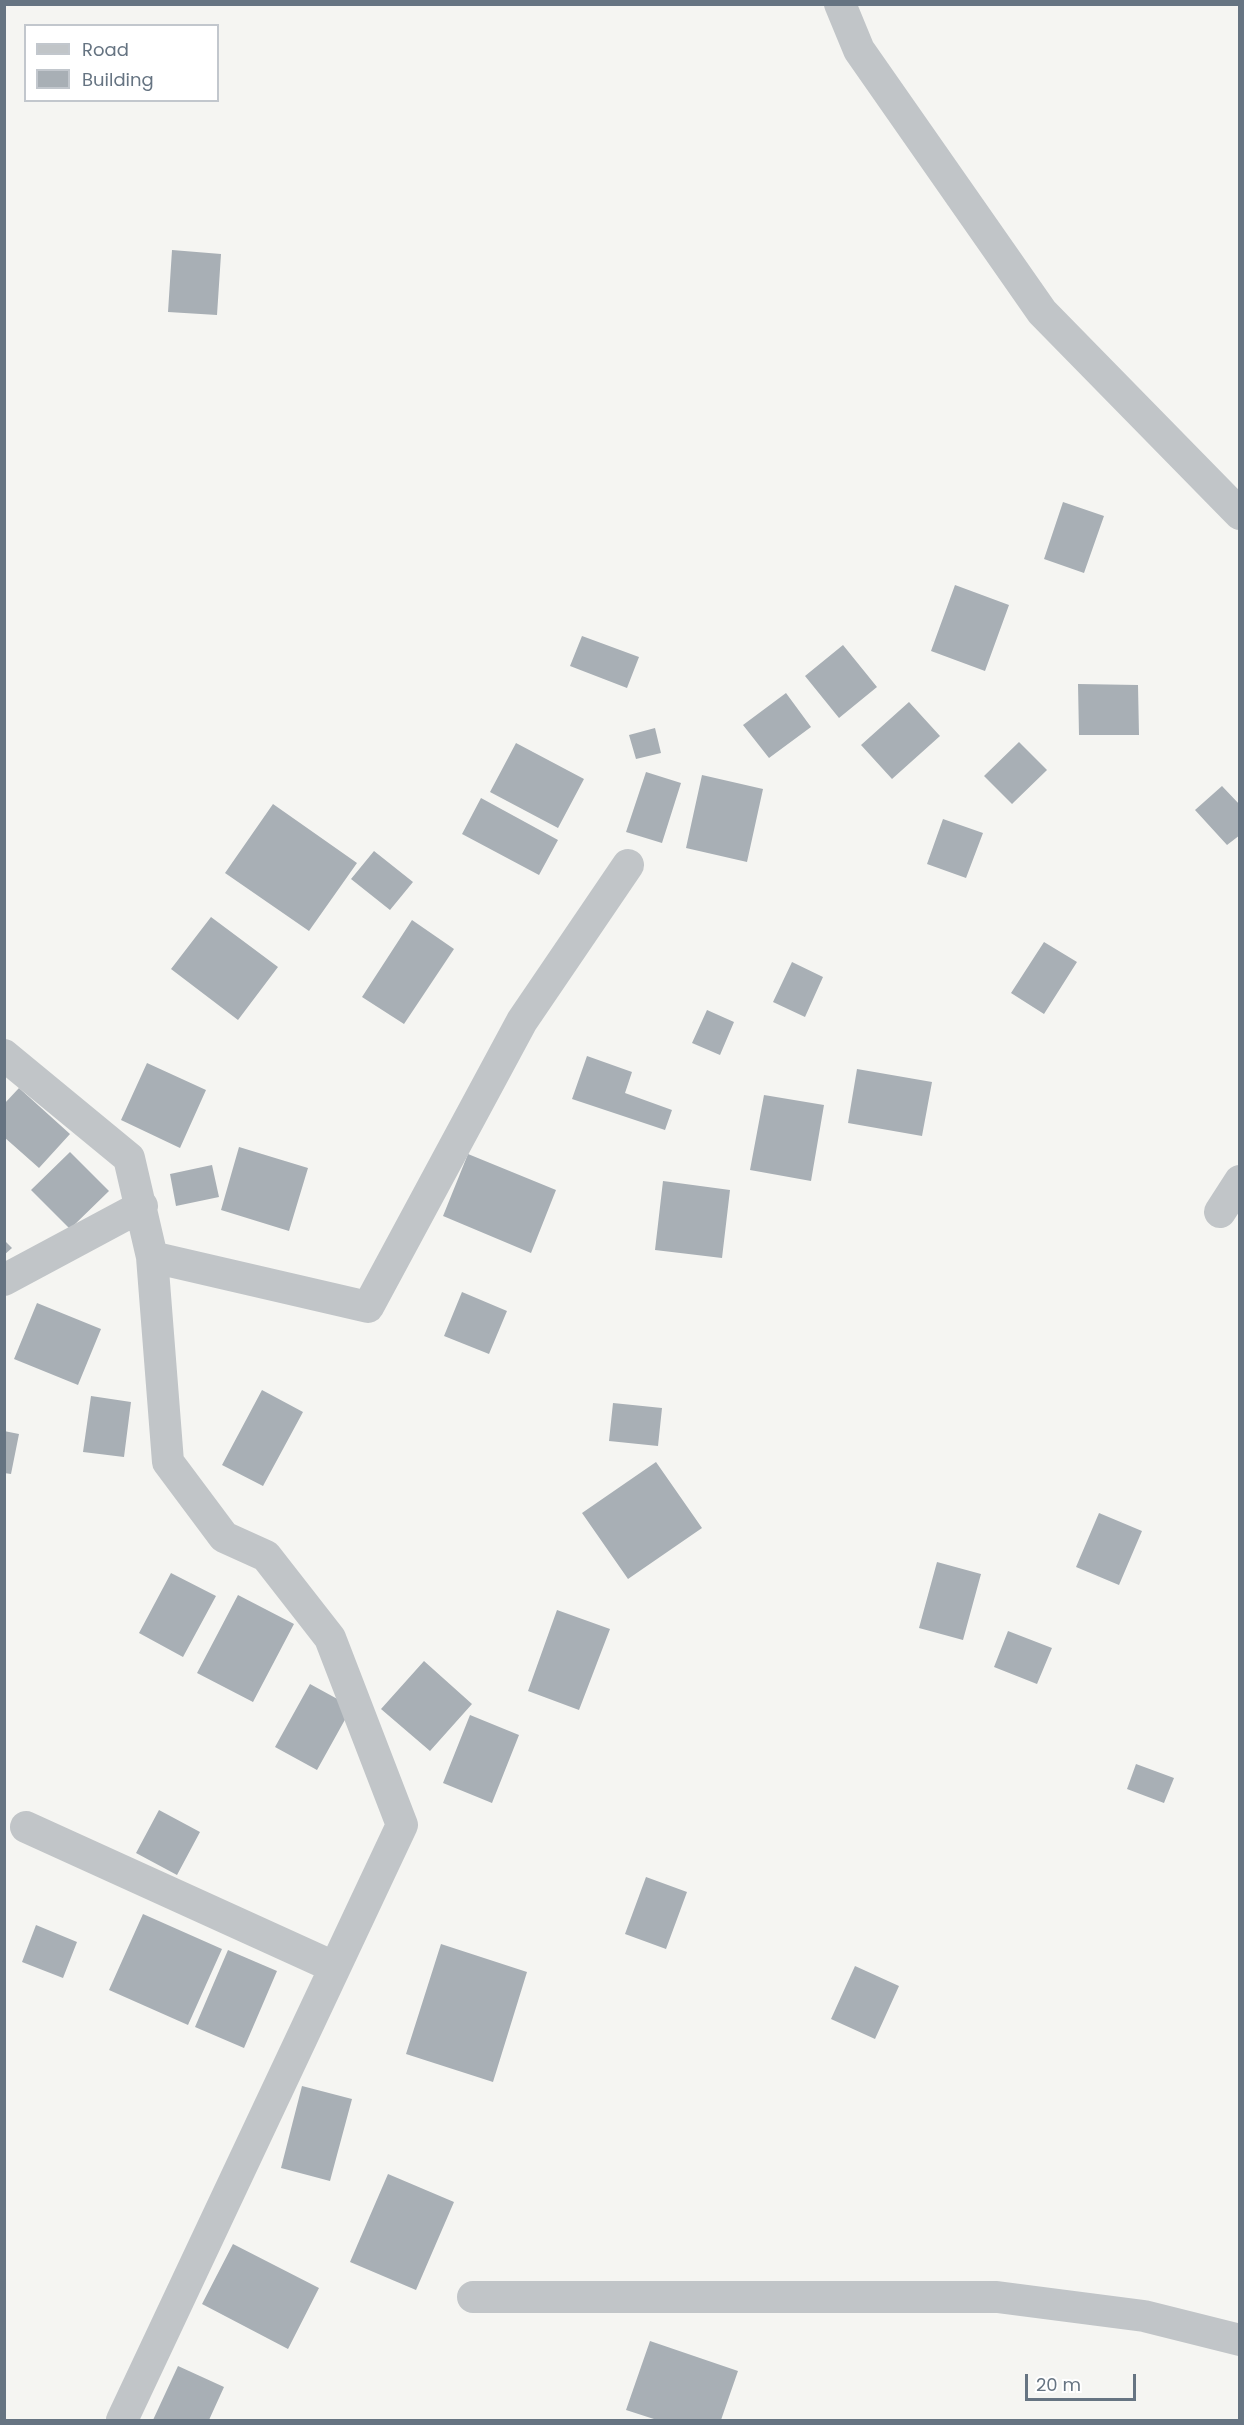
<!DOCTYPE html>
<style>
body{margin:0}
#map{position:relative;width:1244px;height:2425px;overflow:hidden;background:#f5f5f2;font-family:Poppins,sans-serif}
canvas{display:block}
.frame{position:absolute;inset:0;border:6px solid #667482;pointer-events:none}
.legend{position:absolute;left:24px;top:24px;width:195px;height:78px;box-sizing:border-box;background:#fff;border:2px solid #c2c7cd;margin:0;padding:8px 10px;list-style:none;font-size:18px;color:#667482}
.legend li{display:flex;align-items:center;gap:12px;height:30px}
.legend b{width:30px;border:2px solid #c2c7cd}
.scale{position:absolute;left:1025px;top:2374px;width:111px;height:27px;box-sizing:border-box;border:3px solid #667482;border-top:0;padding-left:8px;font-size:18px;line-height:21px;white-space:nowrap;color:#667482;-webkit-text-stroke:4px #fff;paint-order:stroke}
</style>
<div id="map">
<canvas width="1244" height="2425"></canvas>
<div class="frame"></div>
<ul class="legend">
<li><b style="height:8px;background:#c1c5c8"></b>Road</li>
<li><b style="height:16px;background:#a8afb5"></b>Building</li>
</ul>
<div class="scale">20 m</div>
</div>
<script>
const ctx = document.querySelector('canvas').getContext('2d');
ctx.lineJoin = 'round';
function fill(path, color) { ctx.fillStyle = color; ctx.fill(path, 'evenodd'); }
function strokePath(path, color, width, dash) { ctx.strokeStyle = color; ctx.lineWidth = width; ctx.lineCap = dash ? 'butt' : 'round'; ctx.setLineDash(dash || []); ctx.stroke(path); }
const building = new Path2D(`
 M172,250L221,254L217,315L168,312Z
 M1063,502L1104,516L1084,573L1044,559Z
 M955,585L1009,605L985,671L931,651Z
 M582,636L639,657L627,688L570,666Z
 M843,645L877,687L839,718L805,676Z
 M1078,684L1138,685L1139,735H1079Z
 M786,693L811,727L769,758L743,725Z
 M909,702L940,736L892,779L861,745Z
 M655,728L661,753L636,759L629,735Z
 M1019,742L1047,770L1012,804L984,776Z
 M516,743L584,779L558,828L490,792Z
 M646,772L681,783L662,843L626,832Z
 M702,775L763,789L747,862L686,848Z
 M1222,786L1240,805V835L1227,845L1195,810Z
 M481,798L558,840L539,875L462,834Z
 M273,804L357,863L309,931L225,873Z
 M943,819L983,833L966,878L927,864Z
 M374,851L413,882L390,910L351,879Z
 M211,917L278,967L238,1020L171,969Z
 M412,920L454,949L404,1024L362,997Z
 M1044,942L1077,962L1044,1014L1011,993Z
 M792,962L823,977L805,1017L773,1002Z
 M707,1010L734,1022L720,1055L692,1043Z
 M587,1056L632,1072L625,1093L672,1110L665,1130L572,1099Z
 M147,1063L206,1090L180,1148L121,1120Z
 M857,1069L932,1082L922,1136L848,1123Z
 M19,1088L70,1134L39,1168L4,1137V1104Z
 M764,1095L824,1105L811,1181L750,1170Z
 M239,1147L308,1168L289,1231L221,1210Z
 M70,1152L109,1191L70,1229L31,1190Z
 M468,1154L556,1190L531,1253L443,1216Z
 M212,1165L219,1197L176,1206L170,1174Z
 M663,1181L730,1190L722,1258L655,1250Z
 M4,1240L12,1248L4,1255Z
 M462,1292L507,1311L489,1354L444,1336Z
 M37,1303L101,1329L78,1385L14,1359Z
 M262,1390L303,1412L263,1486L222,1465Z
 M91,1396L131,1402L124,1457L83,1452Z
 M613,1403L662,1408L658,1446L609,1441Z
 M4,1431L19,1434L11,1474L4,1473Z
 M656,1462L702,1528L628,1579L582,1513Z
 M1099,1513L1142,1531L1119,1585L1076,1567Z
 M937,1562L981,1574L963,1640L919,1628Z
 M171,1573L216,1596L183,1657L139,1633Z
 M238,1595L294,1624L253,1702L197,1673Z
 M557,1610L610,1629L579,1710L528,1691Z
 M1008,1631L1052,1648L1037,1684L994,1667Z
 M424,1661L472,1704L430,1751L381,1709Z
 M310,1684L352,1707L317,1770L275,1747Z
 M470,1715L519,1735L492,1803L443,1783Z
 M1136,1764L1174,1778L1164,1803L1127,1789Z
 M159,1810L200,1832L177,1875L136,1853Z
 M646,1877L687,1892L666,1949L625,1934Z
 M143,1914L222,1949L188,2025L109,1990Z
 M36,1925L77,1942L63,1978L22,1962Z
 M441,1944L527,1972L493,2082L406,2054Z
 M228,1950L277,1971L244,2048L195,2027Z
 M855,1966L899,1986L875,2039L831,2019Z
 M302,2086L352,2099L330,2181L281,2168Z
 M388,2174L454,2202L416,2290L350,2262Z
 M233,2244L319,2288L288,2349L202,2304Z
 M650,2341L738,2371L721,2420H657L626,2410Z
 M178,2366L224,2387L209,2420H153Z`);
const minor = new Path2D(`
 M840,4L859,50L1042,312L1240,514
 M4,1055L129,1158L152,1257L168,1462L224,1537L266,1556L330,1638L402,1825L122,2420
 M1220,1212L1240,1181
 M152,1257L368,1307L522,1021L628,865
 M4,1280L142,1206
 M26,1827L334,1967
 M473,2297H997L1144,2316L1240,2340`);
fill(building, '#a8afb5');
strokePath(minor, '#c1c5c8', 32);
</script>
